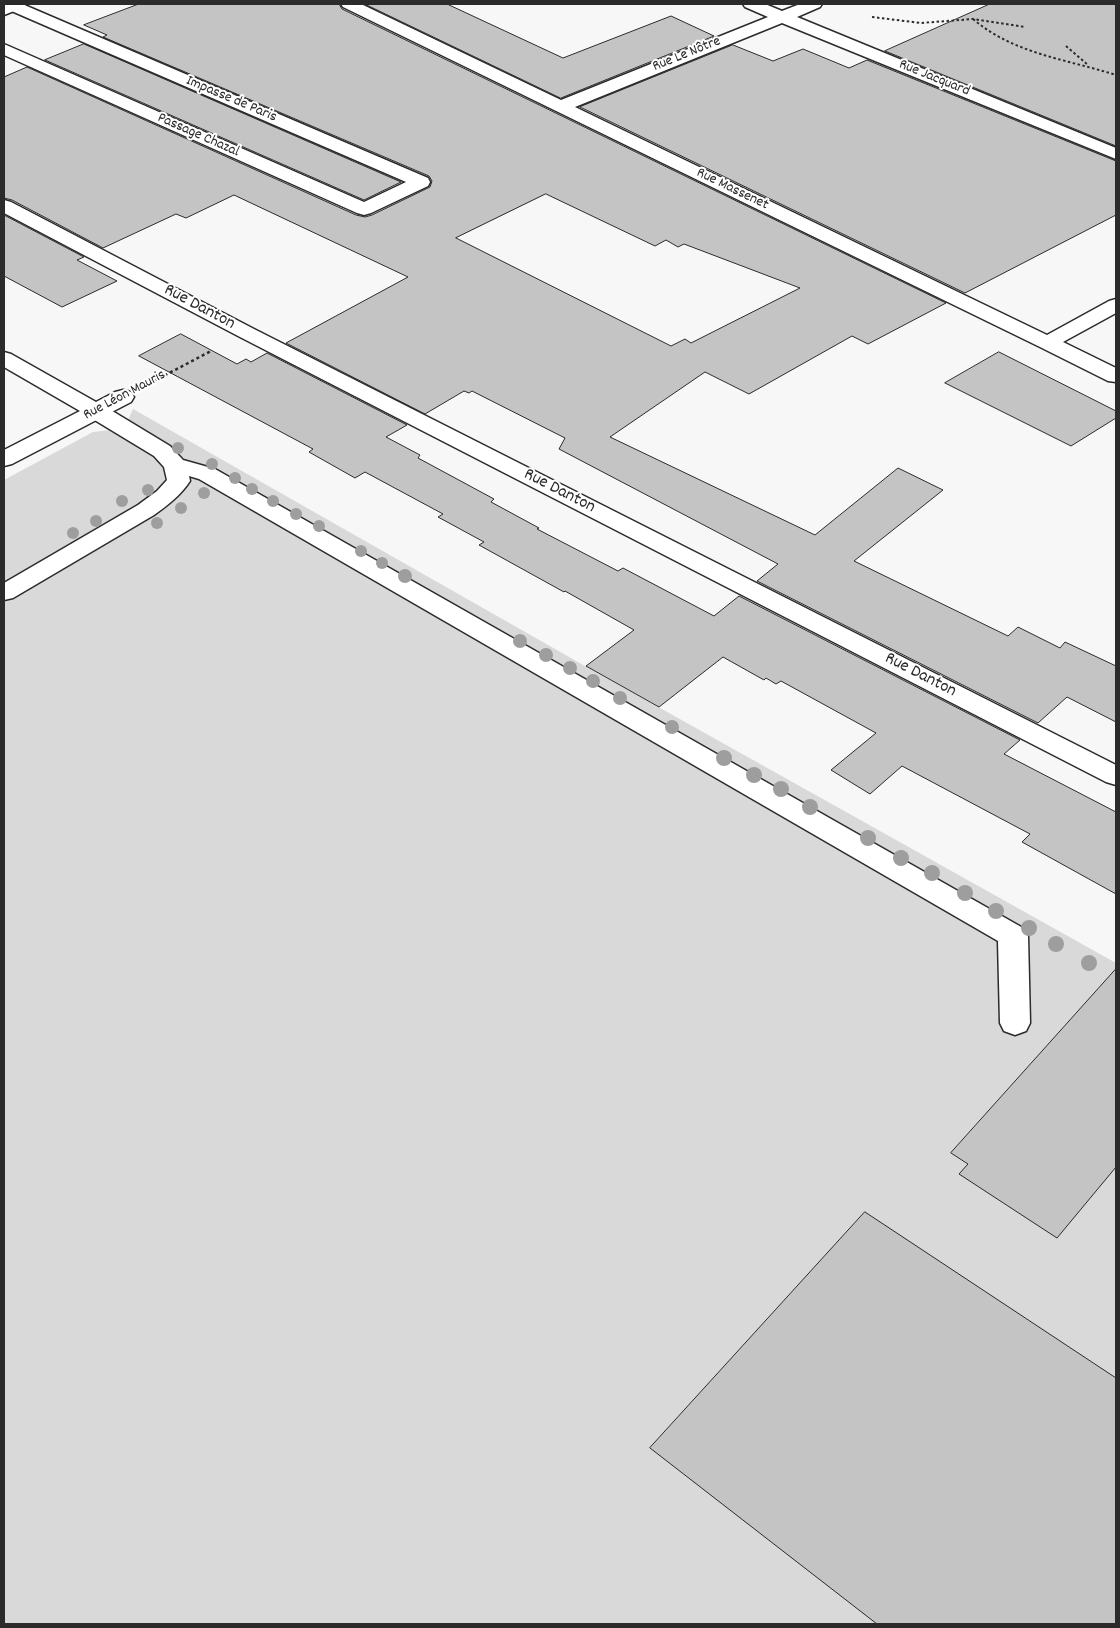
<!DOCTYPE html>
<meta charset="utf-8">
<style>
body{margin:0}
#map{position:relative;width:1120px;height:1628px;overflow:hidden;background:#f7f7f7;font-family:Dekko,sans-serif}
canvas{display:block}
.frame{position:absolute;inset:0;border:5px solid #2b2b2b;pointer-events:none}
</style>
<div id="map">
<canvas width="1120" height="1628"></canvas>
<div class="frame"></div>
</div>
<script>
const ctx = document.querySelector('canvas').getContext('2d');
ctx.lineJoin = 'round';
function fill(path, color) { ctx.fillStyle = color; ctx.fill(path, 'evenodd'); }
function strokePath(path, color, width, dash) { ctx.strokeStyle = color; ctx.lineWidth = width; ctx.lineCap = dash ? 'butt' : 'round'; ctx.setLineDash(dash || []); ctx.stroke(path); }
function drawText(font, color, halo, rows, align = 'center') {
  ctx.font = font + ' Dekko,sans-serif'; ctx.lineWidth = 4; ctx.setLineDash([]); ctx.textBaseline = 'middle'; ctx.strokeStyle = halo; ctx.fillStyle = color; for (const [text, x, y, turn = 0] of rows) {
    ctx.save(); ctx.translate(x, y); ctx.rotate((+turn || 0) * Math.PI / 180); ctx.textAlign = isNaN(turn) ? turn : align; if (halo) ctx.strokeText(text, 0, 0); ctx.fillText(text, 0, 0); ctx.restore();
  }
}
const green = new Path2D(`
 M133,409L585,666L1116,963V1624H4V480L93,432L110,430L128,420Z`);
const building = new Path2D(`
 M139,4H339L342,9L946,303L868,344L852,336L749,394L705,372L610,437L815,535L898,468L943,490L854,561L1008,636L1018,627L1060,648L1065,642L1116,666V722L1067,697L1038,723L757,581L778,564L559,449L565,438L472,391L469,393L464,391L425,414L286,343L408,277L234,195L186,218L176,214L103,248L12,200L4,198V77L27,67L356,215L365,217L372,215L430,187L432,181L429,176L103,37L107,35L84,25ZM546,194L655,246L666,240L678,247L684,244L800,288L691,343L685,339L671,346L456,238Z
 M365,4H447L563,58L671,16L714,36L561,98Z
 M990,4H1116V146L885,51Z
 M84,44L401,182L364,200L45,60Z
 M733,45L773,61L803,49L849,68L867,60L1116,161V215L965,293L580,107Z
 M4,215L84,257L77,260L117,281L62,307L4,276Z
 M181,334L237,364L246,359L251,362L267,353L407,425L386,437L420,455L418,458L494,499L491,502L539,528L537,529L618,571L623,568L714,616L739,596L1020,740L1004,754L1116,812V894L1022,842L1030,834L902,766L870,794L831,770L876,733L781,681L776,684L766,678L764,680L723,657L659,707L586,666L634,630L565,591L564,592L479,545L484,542L438,517L443,514L365,472L355,478L309,452L313,449L139,356Z
 M999,352L1116,411V418L1071,446L945,383Z
 M1116,969V1167L1057,1238L959,1174L968,1164L951,1153Z
 M865,1212L1116,1378V1624H877L650,1448Z`);
const pathFar1 = new Path2D(`
 M872,17L921,23L973,19L1025,27
 M973,19C1014,54 1066,59 1116,75
 M1066,46L1088,65`);
const path = new Path2D(`
 M154,381L211,351`);
const service = new Path2D(`
 M96,404L104,406L170,446L183,460L215,469L1023,928L1028,936L1030,1023L1026,1031L1015,1035L1004,1031L1000,1023L998,941L199,479L189,476L190,481C181,495 168,505 154,515L13,598L4,600V583L138,505L157,491L167,480L164,467L154,456L88,416L85,411L88,406Z`);
const minor = new Path2D(`
 M6,4H22L428,178L430,182L428,186L371,213L364,215L357,213L4,55V44L364,202L406,182L7,9L5,6Z
 M341,4H361L561,100L768,17L745,7L743,4H765L782,11L800,4H822L820,7L797,17L1116,148V159L782,23L575,107L1047,335L1109,301L1116,299V313L1063,342L1116,368V382L1108,381L1040,347L343,7Z
 M4,200L11,202L254,329L1116,765V785L1106,782L240,337L4,213Z
 M4,352L11,354L96,402L115,392L123,390L131,392L134,397L131,402L12,464L4,466V450L80,411L4,367Z`);
const primary = new Path2D(`
 M4,4H26L24,7L4,15Z`);
const trees = [
 [178,448,6],
 [212,464,6],
 [235,478,6],
 [252,489,6],
 [148,490,6],
 [204,493,6],
 [122,501,6],
 [273,501,6],
 [181,508,6],
 [296,514,6],
 [96,521,6],
 [157,523,6],
 [319,526,6],
 [73,533,6],
 [361,551,6],
 [382,563,6],
 [405,576,7],
 [520,641,7],
 [546,655,7],
 [570,668,7],
 [593,681,7],
 [620,698,7],
 [672,727,7],
 [724,758,8],
 [754,775,8],
 [781,789,8],
 [810,807,8],
 [868,838,8],
 [901,858,8],
 [932,873,8],
 [965,893,8],
 [996,911,8],
 [1029,928,8],
 [1056,944,8],
 [1089,963,8]
];
const farStreetnames = [
 ["Rue Le Nôtre",687,55,-22],
 ["Rue Jacquard",934,79,22],
 ["Impasse de Paris",231,100,23],
 ["Passage Chazal",198,136,24],
 ["Rue Massenet",732,190,26],
 ["Rue Léon Mauris",125,396,-28]
];
const streetNames = [
 ["Rue Danton",199,308,28],
 ["Rue Danton",559,492,27],
 ["Rue Danton",920,676,27]
];
fill(green, '#d9d9d9');
fill(building, '#c4c4c4');
strokePath(building, '#2b2b2b', 1);
strokePath(service, '#2b2b2b', 3);
strokePath(minor, '#2b2b2b', 3);
strokePath(primary, '#2b2b2b', 3);
strokePath(pathFar1, '#2b2b2b', 2, [2.5, 2.5]);
strokePath(path, '#2b2b2b', 2.5, [3, 3]);
fill(service, '#fff');
fill(minor, '#fff');
fill(primary, '#fff');
ctx.fillStyle = '#9e9e9e';
for (const [x, y, r] of trees) { ctx.beginPath(); ctx.arc(x, y, r, 0, 2 * Math.PI); ctx.fill(); }
drawText('15px', '#2b2b2b', '#fff', farStreetnames);
drawText('18px', '#2b2b2b', '#fff', streetNames);
</script>
